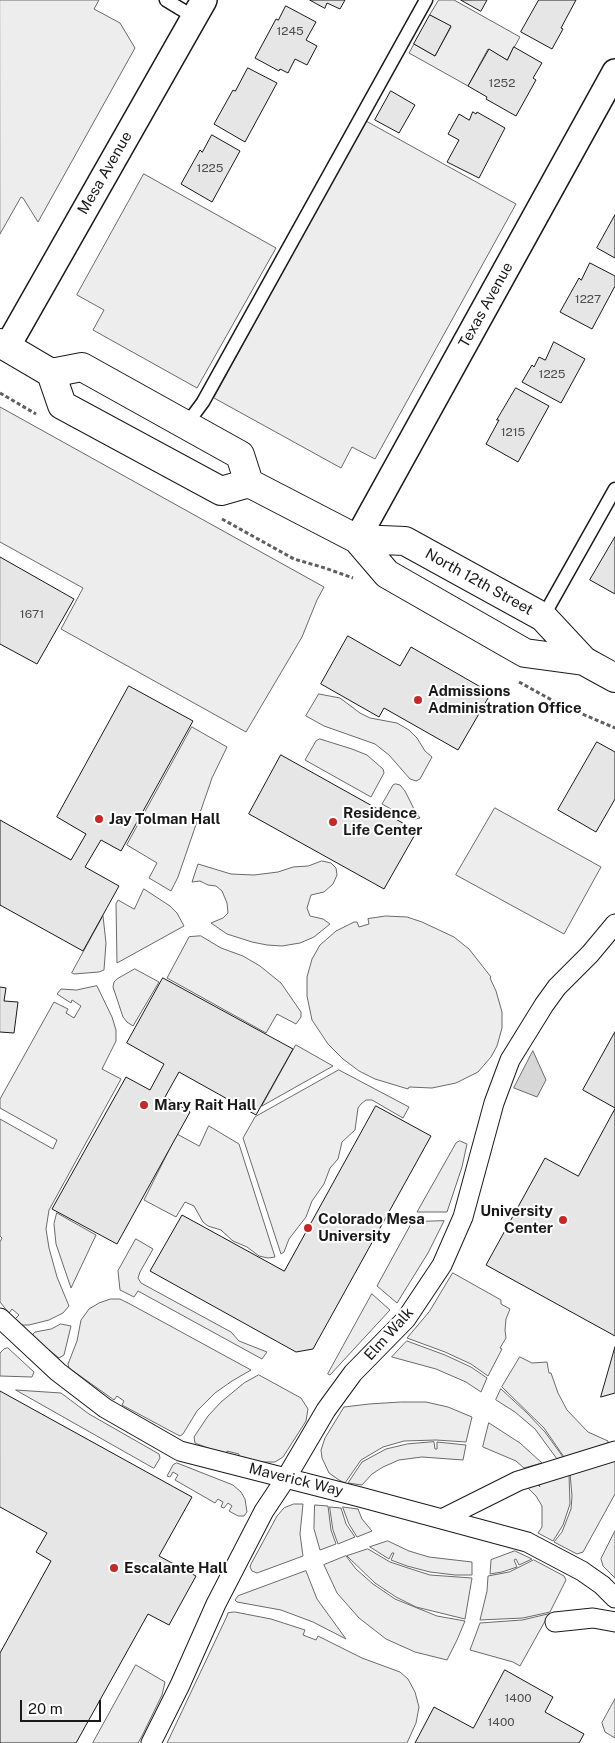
<!DOCTYPE html>
<style>
body{margin:0}
#map{position:relative;width:615px;height:1743px;overflow:hidden;background:#fff;font-family:"Public Sans",sans-serif}
canvas{display:block}
.scale{position:absolute;left:20px;top:1700px;width:81px;height:22px;box-sizing:border-box;border:2px solid #1a1a1a;border-top:0;padding-left:6px;font-size:15px;line-height:18px;white-space:nowrap;color:#1a1a1a;-webkit-text-stroke:4px #fff;paint-order:stroke}
</style>
<div id="map">
<canvas width="615" height="1743"></canvas>
<div class="scale">20 m</div>
</div>
<script>
const ctx = document.querySelector('canvas').getContext('2d');
ctx.lineJoin = 'round';
function fill(path, color) { ctx.fillStyle = color; ctx.fill(path, 'evenodd'); }
function strokePath(path, color, width, dash) { ctx.strokeStyle = color; ctx.lineWidth = width; ctx.lineCap = dash ? 'butt' : 'round'; ctx.setLineDash(dash || []); ctx.stroke(path); }
function drawText(font, color, halo, rows, align = 'center') {
  ctx.font = font + ' "Public Sans",sans-serif'; ctx.lineWidth = 4; ctx.setLineDash([]); ctx.textBaseline = 'middle'; ctx.strokeStyle = halo; ctx.fillStyle = color; for (const [text, x, y, turn = 0] of rows) {
    ctx.save(); ctx.translate(x, y); ctx.rotate((+turn || 0) * Math.PI / 180); ctx.textAlign = isNaN(turn) ? turn : align; if (halo) ctx.strokeText(text, 0, 0); ctx.fillText(text, 0, 0); ctx.restore();
  }
}
const built = new Path2D(`
 M0,0H99L94,9L120,23L135,48L38,222L23,198L21,197L0,234Z
 M439,0H454L520,37L507,60L488,49L468,86L409,53L414,44L435,56L451,27L430,15Z
 M366,121L516,204L375,459L352,447L341,468L214,398Z
 M144,174L276,248L197,388L93,330L104,310L77,295Z
 M0,407L324,587L317,600L302,637L246,732L61,629L83,588L0,542Z
 M319,694L340,698L360,713L370,718L397,723L409,730L417,738L425,751L432,757L420,779L416,781L410,779L389,755L375,744L324,726L306,716Z
 M192,727L227,747L212,778L178,877L171,891L149,878L157,863L127,845Z
 M320,739L352,749L367,755L383,769L384,773L371,797L305,760L316,741Z
 M396,784L400,785L405,791L415,811L420,818L415,819L407,818L382,804L393,785Z
 M495,808L601,867L564,934L456,875Z
 M322,861L331,863L336,868L337,875L333,884L324,892L311,895L307,908L310,916L323,919L330,924L314,937L300,943L282,946L267,945L252,942L227,934L211,923L223,918L228,913L227,903L222,891L216,886L208,885L200,881L192,882L198,864L231,874L254,875L278,872L293,867L308,866Z
 M144,889L170,906L177,913L184,926L117,963L116,904L118,900L134,909Z
 M103,916L106,943L104,970L99,972L74,974L72,973Z
 M386,916L407,917L422,922L454,937L469,949L491,977L490,978L496,991L502,1012V1028L497,1046L491,1057L478,1072L456,1083L432,1088L409,1087L408,1089L375,1079L359,1071L343,1059L328,1044L312,1020L307,996V977L312,959L320,945L336,931L354,922H357L359,927L369,924L368,919Z
 M201,936L221,948L243,956L260,966L281,983L301,1012V1017L296,1024L277,1014L266,1033L167,978L189,937Z
 M135,969L159,982L133,1026L127,1022L123,1017L113,987L114,982L117,979Z
 M97,986L112,1017L116,1030V1041L102,1069L121,1079L49,1210L46,1229L49,1248L57,1277L69,1306L63,1313L49,1320L29,1325H21L15,1319L19,1315L12,1309L9,1313L0,1302V1242L2,1238L0,1236V1119L53,1149L57,1140L0,1108V1099L54,1002L68,1009L66,1013L74,1018L81,1006L72,1000L71,1003L57,994L61,989L76,990Z
 M296,1045L333,1066L262,1106Z
 M339,1070L409,1107L403,1118L372,1100H366L361,1104L358,1108L355,1130L342,1142L338,1159L330,1168L324,1184L312,1201L306,1217L289,1239L284,1252L281,1254L243,1138L255,1117Z
 M209,1126L239,1144L275,1257L268,1258L259,1256L247,1247L233,1241L221,1230L208,1226L203,1222L194,1206L185,1202L176,1217L144,1200L177,1134L199,1146Z
 M460,1141L467,1144L462,1167L447,1212H417L456,1143Z
 M57,1213L96,1235L71,1288L56,1244L54,1224Z
 M444,1221L428,1253L397,1303L377,1286L412,1222Z
 M136,1239L153,1249L140,1272L138,1278L141,1283L231,1332L239,1341L267,1352L262,1359L138,1291L134,1297L120,1290L118,1271Z
 M453,1273L501,1300V1304L510,1309L506,1319L505,1330L506,1338L500,1348L502,1349L488,1376L471,1364L445,1352L407,1338L429,1312Z
 M372,1294L390,1310L330,1375L328,1374Z
 M111,1299H120L130,1304L251,1370L232,1381L215,1393L197,1411L183,1434L180,1436L176,1434L122,1405L124,1401L117,1396L114,1400L69,1368L68,1364L77,1341L81,1320L89,1309L99,1303Z
 M61,1324L71,1326L64,1355L59,1358L33,1337V1334L35,1332L51,1329Z
 M407,1341L445,1355L471,1367L487,1378L481,1392L466,1382L436,1369L392,1357Z
 M8,1348L34,1372L32,1377L0,1376V1353L4,1349Z
 M520,1357L532,1363L547,1362L549,1373H551L558,1393L567,1410L588,1432L608,1441V1444L564,1457L544,1428L502,1387Z
 M259,1375L301,1398L308,1409L306,1421L283,1457L275,1462H250L238,1459L239,1454L227,1451L226,1455L195,1443L194,1437L208,1416L221,1402L244,1383Z
 M501,1389L527,1413L545,1432L563,1457L557,1459L535,1429L515,1412L496,1400Z
 M16,1390L61,1393L89,1414L159,1454L160,1458L154,1468Z
 M401,1402H426L448,1407L472,1417L466,1442L436,1440L404,1441L383,1447L361,1460L345,1483L339,1480L329,1473L322,1458L321,1450L325,1438L344,1407L369,1404Z
 M489,1423L520,1443L542,1463L524,1468L516,1461L483,1447Z
 M434,1442L435,1449H437V1442L466,1445L463,1460L422,1457L399,1460L383,1467L372,1474L362,1485L348,1483L362,1462L386,1449L407,1444Z
 M615,1460V1494L583,1552L577,1554L554,1542L562,1532L571,1509L572,1496L570,1473Z
 M177,1463L233,1485L241,1492L245,1499L247,1512L244,1516H238L229,1511L232,1506L228,1503L224,1508L221,1507L223,1502L218,1499L215,1503L175,1480L178,1475L173,1472L170,1477L167,1476L173,1465Z
 M569,1474L570,1504L563,1525L553,1541L538,1533L542,1527V1506L536,1496L526,1486L536,1483L540,1487L538,1482Z
 M294,1504H303L300,1534L303,1556L257,1573L252,1571L250,1567L251,1564L277,1516L284,1508Z
 M315,1505L328,1506L331,1530L336,1544L320,1550L314,1529Z
 M330,1507L341,1508L346,1524L355,1537L338,1544L333,1530Z
 M343,1507L358,1509L362,1519L372,1531L357,1537L349,1524Z
 M615,1531V1578L603,1566L601,1559Z
 M388,1541L409,1551L429,1557L472,1562V1575H455L430,1572L407,1566L391,1560L394,1553H392L389,1559L370,1547Z
 M368,1549L390,1562L408,1568L430,1575L472,1578L465,1619L416,1607L396,1597L375,1583L347,1556Z
 M515,1551L532,1559L519,1565L516,1559L514,1560L517,1567L502,1572L490,1574L491,1560Z
 M346,1556L356,1569L373,1584L395,1599L437,1616L465,1621L457,1640L447,1660L415,1652L386,1639L359,1618L337,1593L324,1565Z
 M534,1560L564,1576L566,1580L550,1612L523,1618L480,1620L487,1591L488,1576L509,1572Z
 M306,1571L317,1599L346,1639L313,1622L281,1610L237,1602L235,1600L238,1596Z
 M235,1612L271,1619L305,1630L303,1635L316,1640L318,1636L362,1658L400,1672L408,1679L415,1692L419,1707L416,1723L407,1743H167L227,1616L228,1613Z
 M549,1614L520,1666L513,1662L470,1650L480,1623L522,1620Z
 M136,1665L165,1682L162,1695L142,1736L138,1743H93Z
 M615,1699V1738L605,1732L602,1723Z`);
const water = new Path2D(`
 M533,1051L546,1080L537,1097L514,1088Z`);
const building = new Path2D(`
 M310,0H345L340,9L327,3L325,8Z
 M461,0H487L481,11Z
 M539,0H576L561,28L563,29L552,49L521,32Z
 M286,6L316,22L306,40L317,46L307,65L295,59L288,73L280,69L279,71L255,58L276,19L278,20Z
 M430,15L451,26L435,56L414,44Z
 M514,47L542,63L533,78L536,80L516,116L486,99L487,97L468,86L489,49L507,60Z
 M248,68L277,83L245,142L214,124L233,90L235,91Z
 M391,91L415,105L399,133L375,120Z
 M473,112L476,114L477,112L505,128L479,178L447,162L459,140L448,134L459,114L469,120Z
 M212,135L240,151L212,202L181,184L200,150L202,152Z
 M615,215V258L597,248Z
 M590,263L615,276V286L592,329L560,312L579,278L581,280Z
 M554,342L585,359L561,403L522,382L532,365L534,367L539,357L545,360Z
 M516,388L549,406L518,462L486,444L499,420H497Z
 M615,537V594L590,580Z
 M0,557L74,599L37,664L0,644Z
 M348,636L400,666L411,647L491,693L458,750L384,708L379,717L321,684Z
 M129,686L193,721L121,851L101,840L85,867L119,886L83,951L0,905V820L71,860L86,834L57,817Z
 M597,742L615,752V799L596,832L558,810Z
 M281,755L417,831L384,889L249,814Z
 M163,978L293,1049L256,1115L179,1072L165,1097L190,1112L117,1244L52,1209L126,1077L150,1090L164,1064L127,1043Z
 M0,987L6,988L4,1001L18,1002L14,1033L0,1032Z
 M615,1032V1108L583,1090Z
 M376,1106L431,1136L313,1349L296,1352L150,1271L182,1215L284,1271Z
 M615,1109V1336L486,1265L545,1158L578,1176Z
 M615,1347V1393L601,1397Z
 M0,1391L192,1497L159,1556L196,1576L169,1625L148,1614L76,1743H0V1653L51,1561L36,1552L47,1533L0,1507Z
 M505,1670L553,1697L545,1712L584,1734L579,1743H415L434,1707L473,1728Z`);
const path = new Path2D(`
 M0,393L36,414
 M222,519L294,559L325,568L353,578
 M519,682L559,704L615,728`);
const service = new Path2D(`
 M166,0L194,17
 M186,425L203,402L426,0
 M543,617L615,489`);
const pedestrian = new Path2D(`
 M0,1318L58,1372L105,1408L180,1451L360,1497L527,1542L582,1571L602,1585L615,1598
 M442,1519L518,1481L615,1451
 M555,1622L593,1618L615,1622
 M151,1743L180,1685L216,1604L264,1511L286,1478L326,1410L353,1373L406,1319L442,1265L463,1217L494,1103L510,1060L544,1005L557,987L590,954L615,924`);
const minor = new Path2D(`
 M7,347L204,0
 M357,539L615,72`);
const primary = new Path2D(`
 M0,343L51,373
 M249,483L221,491L62,405L51,373L82,367L240,455L249,483L357,539L387,574L525,653L584,661
 M357,539L405,541L543,617L584,661L615,678`);
const markers = [
 [418,700,5,"#c62828"],
 [99,819,5,"#c62828"],
 [333,822,5,"#c62828"],
 [144,1105,5,"#c62828"],
 [563,1220,5,"#c62828"],
 [308,1228,5,"#c62828"],
 [114,1568,5,"#c62828"]
];
const numberNames = [
 ["1245",290,31],
 ["1252",502,83],
 ["1225",210,168],
 ["1227",588,299],
 ["1225",552,374],
 ["1215",513,432],
 ["1671",32,614],
 ["1400",518,1698],
 ["1400",501,1722]
];
const streetNames = [
 ["Mesa Avenue",105,173,-60],
 ["Texas Avenue",486,305,-61],
 ["North 12th Street",479,582,29],
 ["Elm Walk",389,1334,-48],
 ["Maverick Way",296,1480,14]
];
const poiNames = [
 ["Admissions",428,691],
 ["Administration Office",428,708],
 ["Residence",343,813],
 ["Life Center",343,830],
 ["Jay Tolman Hall",109,819],
 ["Mary Rait Hall",154,1105],
 ["University",553,1211,"right"],
 ["Center",553,1228,"right"],
 ["Colorado Mesa",318,1219],
 ["University",318,1236],
 ["Escalante Hall",124,1568]
];
fill(built, '#ededed');
strokePath(built, '#6a6a6a', 1);
fill(water, '#d7d7d7');
strokePath(water, '#6a6a6a', 1);
fill(building, '#e6e6e6');
strokePath(building, '#1a1a1a', 1);
strokePath(service, '#1a1a1a', 15);
strokePath(pedestrian, '#1a1a1a', 21);
strokePath(minor, '#1a1a1a', 28);
strokePath(primary, '#1a1a1a', 30);
strokePath(path, '#5f5f5f', 3, [4, 2.5]);
strokePath(service, '#fff', 12);
strokePath(pedestrian, '#fff', 19);
strokePath(minor, '#fff', 25);
strokePath(primary, '#fff', 28);
for (const [x, y, r, color] of markers) { const dot = new Path2D(); dot.arc(x, y, r, 0, 2 * Math.PI); ctx.fillStyle = color; ctx.fill(dot); strokePath(dot, '#fff', 2); }
drawText('12px', '#4d4d4d', null, numberNames);
drawText('15px', '#1a1a1a', '#fff', streetNames);
drawText('bold 15px', '#1a1a1a', '#fff', poiNames, 'left');
</script>
